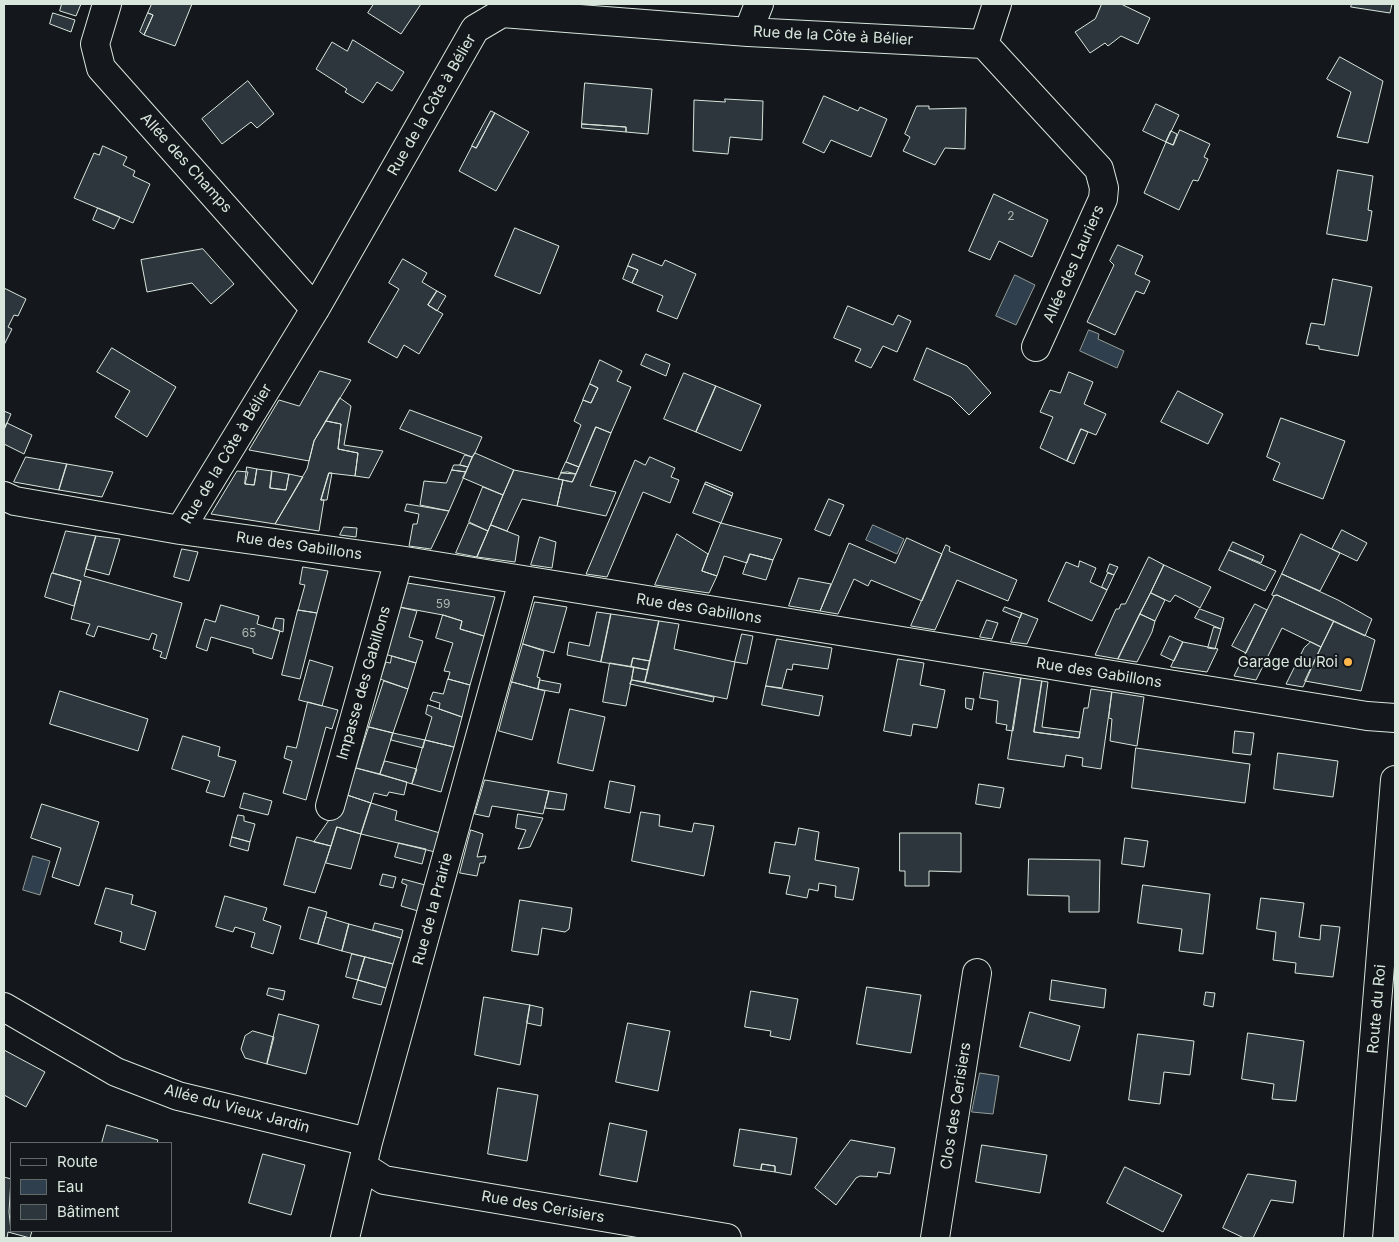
<!DOCTYPE html>
<meta charset="utf-8">
<style>
body{margin:0}
#map{position:relative;width:1399px;height:1242px;overflow:hidden;background:#14181c;font-family:Inter,sans-serif}
canvas{display:block}
.frame{position:absolute;inset:0;border:5px solid #d8e6dc;pointer-events:none}
.legend{position:absolute;left:10px;top:1142px;width:162px;height:90px;box-sizing:border-box;background:#14181c;border:1px solid #626a69;margin:0;padding:6px 9px;list-style:none;font-size:15px;color:#d8e6dc}
.legend li{display:flex;align-items:center;gap:10px;height:25px}
.legend b{width:25px;border:1px solid #626a69}
</style>
<div id="map">
<canvas width="1399" height="1242"></canvas>
<div class="frame"></div>
<ul class="legend">
<li><b style="height:6px;background:#14181c"></b>Route</li>
<li><b style="height:14px;background:#2f3f4d"></b>Eau</li>
<li><b style="height:14px;background:#2c363c"></b>Bâtiment</li>
</ul>
</div>
<script>
const ctx = document.querySelector('canvas').getContext('2d');
ctx.lineJoin = 'round';
function fill(path, color) { ctx.fillStyle = color; ctx.fill(path, 'evenodd'); }
function strokePath(path, color, width, dash) { ctx.strokeStyle = color; ctx.lineWidth = width; ctx.lineCap = dash ? 'butt' : 'round'; ctx.setLineDash(dash || []); ctx.stroke(path); }
function drawText(font, color, halo, rows, align = 'center') {
  ctx.font = font + ' Inter,sans-serif'; ctx.lineWidth = 4; ctx.setLineDash([]); ctx.textBaseline = 'middle'; ctx.strokeStyle = halo; ctx.fillStyle = color; for (const [text, x, y, turn = 0] of rows) {
    ctx.save(); ctx.translate(x, y); ctx.rotate((+turn || 0) * Math.PI / 180); ctx.textAlign = isNaN(turn) ? turn : align; if (halo) ctx.strokeText(text, 0, 0); ctx.fillText(text, 0, 0); ctx.restore();
  }
}
const water = new Path2D(`
 M1015,275L1035,285L1016,325L996,316Z
 M1089,330L1099,334L1098,339L1124,351L1117,368L1080,351Z
 M873,525L904,539L897,554L866,540Z
 M33,856L50,861L40,895L23,890Z
 M980,1073L999,1076L993,1114L972,1112Z`);
const building = new Path2D(`
 M62,4H81L76,16L60,11Z
 M152,4H192L175,46L144,35L153,15L148,13Z
 M374,4H421L401,34L368,13Z
 M1102,4H1121L1150,18L1138,44L1121,36L1108,46L1105,43L1090,53L1075,32L1095,19Z
 M1352,4H1392L1390,13L1351,7Z
 M53,13L75,20L71,32L50,24Z
 M148,13L153,15L144,35L140,32Z
 M353,40L404,72L392,91L377,82L363,103L345,92L347,89L316,69L332,42L347,51Z
 M1340,57L1383,81L1368,143L1337,137L1351,92L1327,79Z
 M248,81L274,114L257,128L251,122L222,144L202,119Z
 M585,83L652,89L648,134L626,132V127L582,124Z
 M824,96L858,111L860,107L887,119L871,157L831,140L824,153L803,143Z
 M725,99L763,101L762,140L730,137L728,154L693,151L694,100L725,102Z
 M1156,104L1179,115L1166,142L1143,131Z
 M917,106H929V109L966,108L965,149L945,148L935,165L903,151L910,137L905,134Z
 M491,111L495,113L476,148L472,146Z
 M495,113L529,132L496,191L459,171L472,146L476,148Z
 M582,124L626,127V132L582,128Z
 M1180,130L1210,144L1204,157L1208,159L1198,181L1193,180L1179,210L1144,193L1166,142L1173,145Z
 M1171,131L1177,134L1173,145L1166,142Z
 M103,146L127,157L123,165L135,171L133,176L150,184L133,223L74,198L94,153L99,155Z
 M1338,170L1373,176L1368,210L1372,211L1367,241L1327,234Z
 M994,194L1048,220L1032,257L999,241L990,260L969,251Z
 M98,208L120,217L114,229L93,220Z
 M515,228L559,246L540,294L495,276Z
 M1118,245L1143,256L1135,274L1150,281L1144,294L1136,291L1115,335L1087,322L1114,265L1110,261Z
 M203,249L234,284L211,304L192,283L147,292L141,260Z
 M633,254L662,266L665,260L696,274L677,319L657,311L663,296L632,283L638,270L628,266Z
 M403,259L427,273L422,282L437,291L428,305L443,314L419,354L404,345L397,358L368,342L399,289L389,283Z
 M628,266L638,270L632,283L623,279Z
 M1333,279L1372,287L1358,356L1319,349V346L1306,344L1311,323L1324,325Z
 M4,288L26,299L18,316L14,315L8,327L12,329L4,345Z
 M437,291L446,296L437,311L428,305Z
 M848,306L893,325L898,315L911,321L897,352L883,346L871,368L855,361L861,349L834,338Z
 M112,348L176,387L147,437L115,417L130,391L97,372Z
 M927,348L967,366L991,393L969,415L951,397L914,380Z
 M646,354L670,364L666,376L641,365Z
 M600,360L622,371L617,381L631,387L611,433L596,427L579,467L566,462L581,425L574,421L583,400L591,403L598,388L590,384Z
 M320,371L351,380L314,441L309,461L249,450L279,400L299,406Z
 M1069,372L1093,382L1084,404L1106,414L1096,435L1081,429L1067,461L1040,448L1053,417L1040,412L1050,390L1060,393Z
 M684,373L716,386L696,432L664,419Z
 M590,384L598,388L591,403L583,400Z
 M716,386L761,405L741,451L696,432Z
 M1178,391L1223,414L1208,444L1161,422Z
 M340,398L351,406L344,445L383,451L369,478L355,476L358,453L338,449L341,424L326,421Z
 M410,410L482,437L475,453L472,457L400,429Z
 M4,411L11,414L4,430Z
 M1281,418L1345,441L1323,499L1273,480L1280,463L1267,457Z
 M326,421L341,424L338,449L358,453L355,476L329,473L321,500H324L319,531L275,524L307,469L314,441Z
 M7,423L32,435L24,454L4,444V430Z
 M596,427L611,433L590,486L616,492L606,516L557,506L563,480L572,482Z
 M1081,429L1088,432L1074,464L1067,461Z
 M475,453L514,470L503,495L463,478Z
 M465,455L472,457L468,467L460,465Z
 M26,457L67,464L59,490L14,482Z
 M650,457L675,468L671,477L679,480L670,503L643,492L607,577L586,574L635,460L645,465Z
 M566,462L579,467L576,474L561,473Z
 M67,464L113,472L102,497L59,490Z
 M454,465H460L468,467L466,472L452,470Z
 M247,467L257,469L254,485L245,484Z
 M257,469L272,471L270,488L286,490L289,474L303,477L275,524L211,514L237,471L248,472L245,484L254,485Z
 M452,470L466,472L449,511L420,505L424,481L446,483Z
 M514,470L563,480L557,506L522,499L507,531L491,525Z
 M272,471L289,474L286,490L270,488Z
 M568,472L576,474L572,482L558,479L561,473Z
 M329,473H332L327,500H321Z
 M706,482L733,493L732,496L705,484Z
 M705,484L732,496L721,523L693,513Z
 M483,487L503,495L488,531L469,522Z
 M829,499L844,505L830,536L815,530Z
 M407,504L449,511L431,549L409,546L413,524H417L419,514L405,511Z
 M469,523L488,531L477,557L456,553Z
 M721,523L782,539L773,560L750,554L747,563L724,556L717,576L702,571Z
 M491,525L519,536L515,562L477,557Z
 M344,527L357,528L356,537L340,535Z
 M1342,530L1367,543L1357,561L1332,549Z
 M66,531L96,536L84,576L182,603L166,659L160,657L162,652L153,649L157,635L152,633L149,640L98,626L94,637L86,634L90,624L71,619L81,581L53,573Z
 M677,534L708,554L702,571L717,576L709,593L655,585Z
 M1301,534L1340,553L1320,591L1282,574Z
 M96,536L120,539L109,575L86,569Z
 M540,537L556,542L552,568L531,565Z
 M907,538L942,554L922,601L871,580L868,586L854,579L838,614L820,611L849,543L895,563Z
 M1233,542L1264,556L1261,563L1229,550Z
 M946,545L950,547L949,551L1017,580L1008,601L957,580L935,630L911,626Z
 M182,549L198,552L189,581L174,577Z
 M1229,550L1276,571L1265,591L1219,570Z
 M750,554L773,560L766,580L743,574Z
 M1149,557L1164,565L1118,659L1095,655L1116,609H1119L1121,604H1125Z
 M1080,561L1096,568L1090,582L1107,590L1092,621L1048,601L1066,562L1078,567Z
 M1110,564L1118,567L1114,575L1107,572Z
 M1164,565L1211,587L1200,608L1175,595L1170,602L1151,593Z
 M303,567L328,571L317,613L298,610L305,585L300,584Z
 M52,573L81,581L74,606L45,597Z
 M1108,573L1114,575L1107,590L1102,587Z
 M1282,574L1338,600L1372,619L1365,636L1277,595L1274,596L1272,595Z
 M799,578L831,584L820,611L789,606Z
 M401,582L495,597L484,636L460,629L462,621L443,615L394,606Z
 M1151,593L1165,600L1155,621L1140,614Z
 M1277,595L1334,621L1321,647L1282,628L1256,680L1234,676L1274,596Z
 M535,602L567,607L554,653L523,644Z
 M1255,604L1267,610L1246,653L1232,646Z
 M221,605L259,616L257,624L280,631L272,659L253,653V649L211,637L207,651L196,647L205,619L215,622Z
 M394,606L417,611L409,637L423,641L416,663L381,653Z
 M1005,607L1022,613L1020,618L1003,611Z
 M1200,609L1224,618L1221,629L1195,618Z
 M298,610L317,613L300,679L282,675Z
 M597,612L611,614L601,662L567,655L569,642L589,646Z
 M1022,613L1038,619L1027,644L1011,642Z
 M611,614L659,621L650,661L633,658L631,667L601,662Z
 M1140,614L1155,621L1152,632L1137,662L1118,659Z
 M443,615L462,621L460,629L484,636L470,685L448,679L450,672L444,671L453,643L436,638Z
 M276,618L284,619L283,632L273,629Z
 M987,620L998,623L992,639L980,637Z
 M659,621L679,624L674,649L735,662L727,699L645,682Z
 M1334,621L1375,640L1361,691L1305,681Z
 M1214,627L1221,629L1215,649L1208,648Z
 M742,634L753,636L747,664L735,662Z
 M1170,636L1183,642L1174,661L1161,655Z
 M777,639L832,648L828,669L793,664L792,670L787,669L782,688L766,686Z
 M1183,642L1218,649L1207,672L1171,667Z
 M1311,642L1321,647L1303,687L1286,684L1304,648Z
 M523,644L544,651L537,677L540,678L538,689L512,682Z
 M392,656L416,663L408,689L380,679L386,662L390,663Z
 M633,658L650,661L648,670L631,667Z
 M898,659L924,663L920,685L945,690L937,728L913,724L911,736L884,731Z
 M310,660L333,667L322,706L299,700Z
 M610,663L634,667L626,706L603,702Z
 M634,667L648,670L645,682L632,680Z
 M984,672L1021,678L1013,731L1006,730L1007,725L996,723L998,701L980,698Z
 M1021,678L1042,681L1034,732L1079,738L1084,708H1088L1091,689L1112,692L1101,769L1082,766L1083,758L1066,755L1064,767L1008,759Z
 M448,679L470,685L462,717L439,709L440,703L430,700L433,692L443,694Z
 M540,680L561,684L559,693L538,689Z
 M632,680L714,697L713,702L630,684Z
 M384,681L408,689L393,733L369,727Z
 M1042,681L1048,682L1042,727L1080,732L1079,738L1034,732Z
 M512,682L545,691L532,740L499,731Z
 M766,686L823,696L819,716L762,705Z
 M60,691L148,719L138,751L50,724Z
 M1112,692L1144,697L1137,746L1110,741L1112,719L1109,718Z
 M966,698L974,699L972,710L966,708Z
 M308,702L338,710L332,729L326,727L306,800L283,793L292,761L284,758L287,746L296,748Z
 M428,705L462,717L454,747L425,740L432,717L426,714Z
 M570,709L605,717L593,771L558,763Z
 M369,727L393,733L380,774L356,768Z
 M1235,731L1254,733L1251,755L1233,753Z
 M393,733L425,740L423,748L391,740Z
 M183,736L220,747L218,756L236,761L224,797L206,792L210,781L172,769Z
 M425,740L454,747L441,792L412,784Z
 M1136,748L1250,764L1245,803L1132,788Z
 M1278,753L1338,761L1333,797L1274,789Z
 M385,761L417,769L412,784L380,774Z
 M356,768L407,782L404,795L389,792L387,796L374,793L371,803L347,795Z
 M485,780L549,791L543,814L492,806L489,817L475,814Z
 M610,781L635,786L630,813L605,808Z
 M979,784L1004,788L1000,808L976,804Z
 M549,791L567,794L564,810L545,808Z
 M244,793L272,801L268,815L240,808Z
 M347,795L371,803L361,834L337,827L331,846L314,842Z
 M371,803L397,811L395,820L440,833L435,852L361,834Z
 M42,804L99,822L79,886L52,877L61,848L31,838Z
 M641,812L660,815L659,826L692,832L694,823L714,826L704,876L632,861Z
 M518,814L543,818L530,847L518,849L526,830L516,828Z
 M238,815L244,816V821L255,824L250,842L232,837Z
 M337,827L361,834L351,869L326,863Z
 M799,828L819,832L815,860L859,868L853,900L835,897L836,886L819,883L818,891L809,889L807,898L786,894L790,876L769,873L775,842L795,845Z
 M471,830L483,834L477,857L486,856L484,863H480L477,876L460,873Z
 M900,833H961V872L929,871V886H905V871H900Z
 M232,837L250,842L248,851L230,846Z
 M297,837L331,846L315,893L284,885Z
 M1125,838L1148,841L1144,867L1122,864Z
 M399,843L426,849L422,864L395,857Z
 M1029,859L1100,860L1099,912H1069V896L1028,895Z
 M383,874L396,877L393,888L380,885Z
 M403,879L425,885L418,911L401,906L407,885L402,883Z
 M1143,885L1210,894L1203,954L1179,951L1182,929L1138,923Z
 M106,888L133,895L131,904L156,912L145,950L120,942L122,932L95,924Z
 M225,896L267,908L263,920L281,926L273,954L251,947L255,933L235,927L233,932L216,927Z
 M1261,898L1304,903L1299,937L1320,940L1321,925L1340,927L1333,977L1295,973L1296,963L1273,960L1276,932L1257,929Z
 M520,900L572,908L569,929L565,932L542,928L538,955L512,951Z
 M309,907L327,912L318,944L300,939Z
 M326,917L349,924L342,951L318,944Z
 M375,923L403,930L401,938L373,930Z
 M349,924L401,938L393,964L342,951Z
 M352,954L365,957L358,980L346,977Z
 M365,957L393,964L386,988L358,980Z
 M358,980L386,988L381,1005L353,998Z
 M1052,980L1106,989L1104,1008L1050,1000Z
 M867,987L921,995L911,1053L857,1044Z
 M269,988L285,991L283,1000L267,995Z
 M751,991L798,999L790,1040L770,1036L771,1031L745,1027Z
 M1206,992L1215,993L1213,1007L1204,1005Z
 M484,997L530,1005L520,1065L475,1055Z
 M530,1005L543,1008L541,1026L527,1023Z
 M1030,1012L1080,1026L1070,1061L1020,1047Z
 M279,1014L319,1025L306,1074L267,1064Z
 M628,1023L670,1031L658,1091L616,1082Z
 M253,1031L274,1037L267,1064L245,1058L241,1049L245,1036Z
 M1248,1033L1304,1041L1296,1101L1272,1099L1274,1084L1242,1079Z
 M1138,1034L1194,1041L1190,1075L1164,1072L1160,1104L1129,1100Z
 M4,1050L45,1072L26,1107L4,1095Z
 M498,1088L538,1095L527,1161L488,1154Z
 M610,1123L647,1131L637,1182L600,1175Z
 M107,1125L158,1140L157,1143H102Z
 M740,1129L797,1138L791,1175L775,1172V1166L762,1164L761,1170L734,1166Z
 M851,1140L895,1148L890,1174L878,1172L877,1177L860,1176L856,1178L836,1205L815,1188Z
 M982,1145L1047,1155L1040,1193L976,1182Z
 M263,1154L305,1165L291,1215L249,1203Z
 M762,1164L775,1166V1172L761,1170Z
 M1125,1167L1182,1195L1163,1232L1107,1203Z
 M1248,1174L1296,1181L1293,1203L1271,1200L1253,1238H1244L1223,1228Z
 M4,1177L11,1179L9,1212L11,1231H32L30,1238L8,1232L7,1238H4Z`);
const minor = new Path2D(`
 M107,4L95,44L101,68L315,309
 M748,32L759,4
 M984,44L1099,169L1104,188L1103,199L1036,347
 M4,496L15,501L180,530L399,560L1367,716L1395,718
 M180,530L315,309L475,29L502,13L748,32L984,44L997,4
 M330,806L399,560
 M4,1007L116,1072L178,1096L368,1142
 M364,1167L384,1180L727,1238
 M345,1238L368,1142L523,581
 M935,1238L977,973
 M1358,1238L1395,780`);
const markers = [
 [1348,662,5,"#ffb74d"]
];
const numberNames = [
 ["2",1011,216],
 ["59",443,604],
 ["65",249,633]
];
const streetNames = [
 ["Rue de la Côte à Bélier",833,36,3],
 ["Rue de la Côte à Bélier",432,105,-60],
 ["Allée des Champs",186,163,48],
 ["Allée des Lauriers",1074,264,-66],
 ["Rue de la Côte à Bélier",227,454,-59],
 ["Rue des Gabillons",299,546,8],
 ["Rue des Gabillons",699,609,9],
 ["Rue des Gabillons",1099,673,9],
 ["Impasse des Gabillons",364,683,-74],
 ["Rue de la Prairie",433,909,-75],
 ["Route du Roi",1377,1009,-85],
 ["Clos des Cerisiers",956,1106,-81],
 ["Allée du Vieux Jardin",237,1109,15],
 ["Rue des Cerisiers",543,1207,10]
];
const poiNames = [
 ["Garage du Roi",1338,662]
];
fill(water, '#2f3f4d');
strokePath(water, '#939e99', 1);
fill(building, '#2c363c');
strokePath(building, '#d8e6dc', 1);
strokePath(minor, '#d8e6dc', 30);
strokePath(minor, '#14181c', 28);
for (const [x, y, r, color] of markers) { const dot = new Path2D(); dot.arc(x, y, r, 0, 2 * Math.PI); ctx.fillStyle = color; ctx.fill(dot); strokePath(dot, '#14181c', 2); }
drawText('12px', '#adbab4', null, numberNames);
drawText('15px', '#d8e6dc', '#14181c', streetNames);
drawText('15px', '#d8e6dc', '#14181c', poiNames, 'right');
</script>
